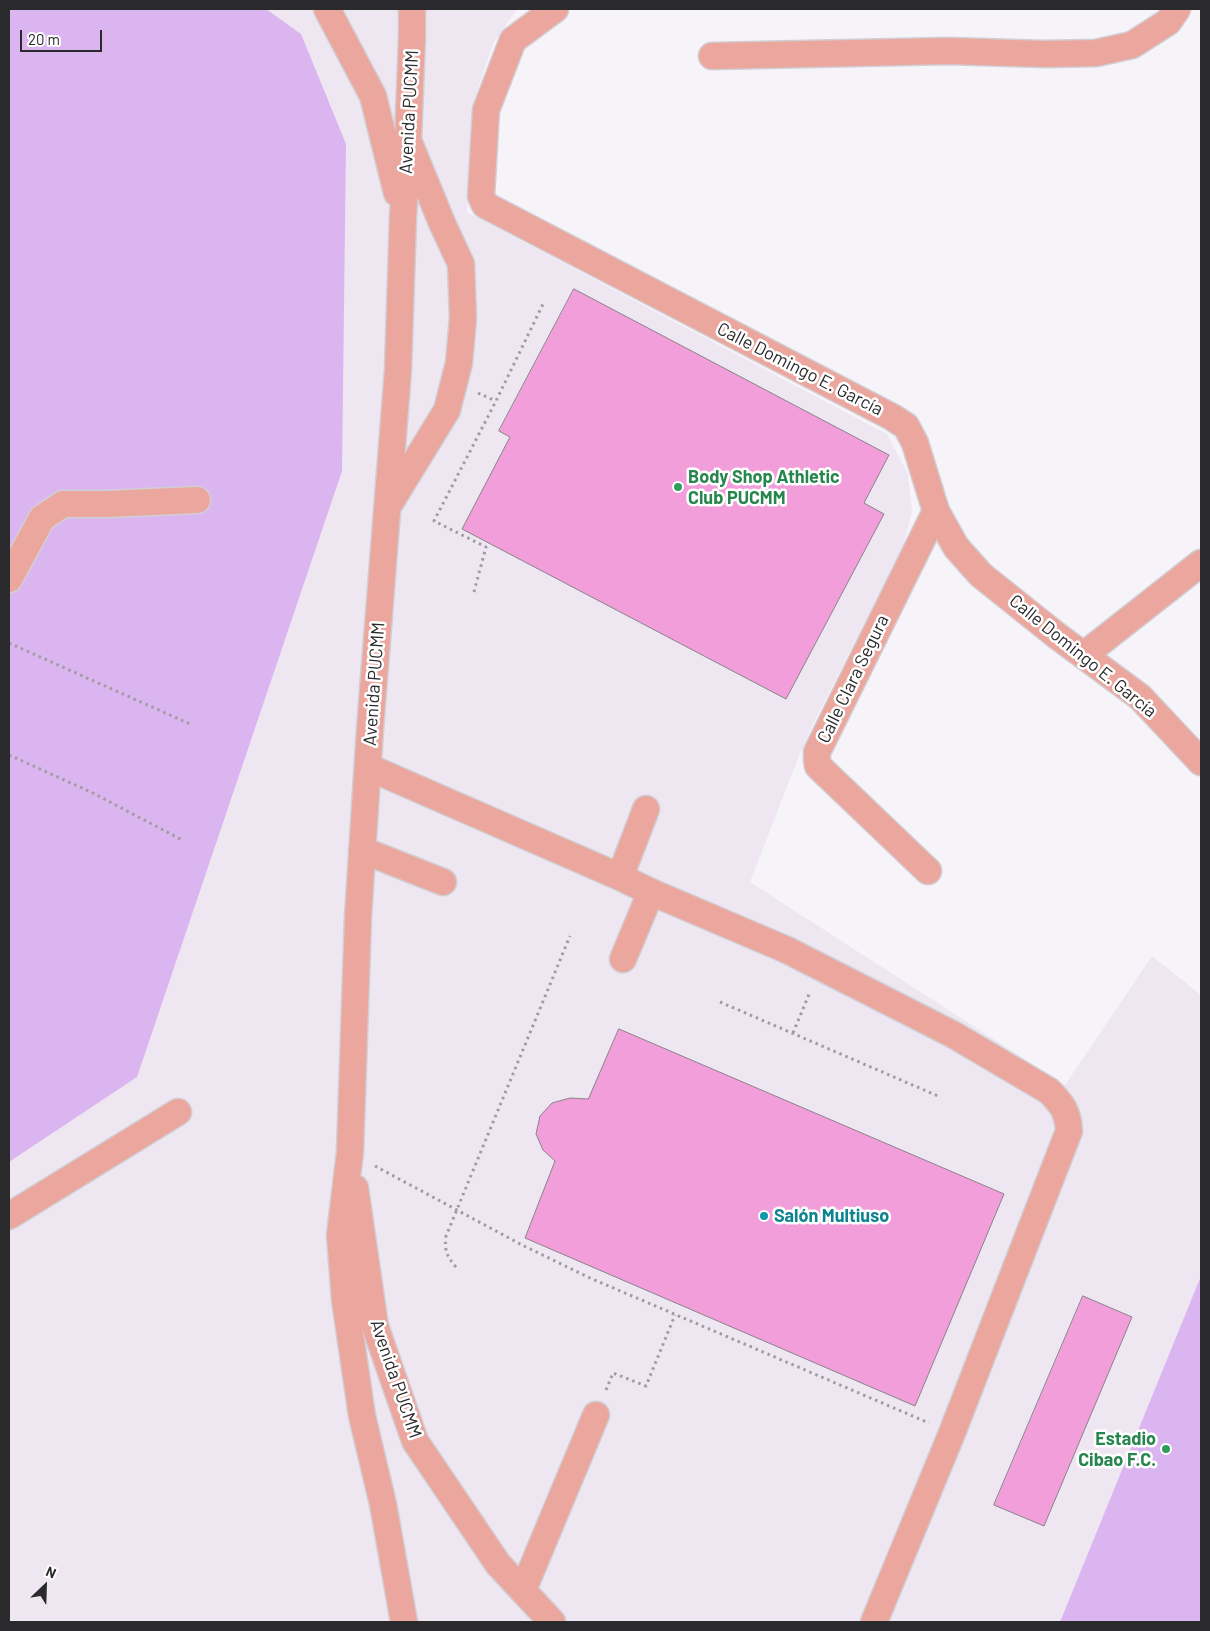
<!DOCTYPE html>
<meta charset="utf-8">
<style>
body{margin:0}
#map{position:relative;width:1210px;height:1631px;overflow:hidden;background:#f7f4f9;font-family:Barlow,sans-serif}
canvas{display:block}
.frame{position:absolute;inset:0;border:10px solid #2a292b;pointer-events:none}
.north{position:absolute;left:20px;top:1561px;width:50px;height:50px;-webkit-text-stroke:4px #fff;paint-order:stroke;rotate:24deg;font-size:14px;font-weight:700;line-height:20px;text-align:center;color:#2a292b}
.north::after{content:'';display:block;margin:auto;width:18px;height:22px;background:#2a292b;clip-path:polygon(50% 0,100% 100%,50% 72%,0 100%)}
.scale{position:absolute;left:20px;top:30px;width:82px;height:22px;box-sizing:border-box;border:2px solid #2a292b;border-top:0;padding-left:6px;font-size:15px;line-height:18px;white-space:nowrap;color:#2a292b;-webkit-text-stroke:4px #fff;paint-order:stroke}
</style>
<div id="map">
<canvas width="1210" height="1631"></canvas>
<div class="frame"></div>
<div class="north">N</div>
<div class="scale">20 m</div>
</div>
<script>
const ctx = document.querySelector('canvas').getContext('2d');
ctx.lineJoin = 'round';
function fill(path, color) { ctx.fillStyle = color; ctx.fill(path, 'evenodd'); }
function strokePath(path, color, width, dash) { ctx.strokeStyle = color; ctx.lineWidth = width; ctx.lineCap = dash ? 'butt' : 'round'; ctx.setLineDash(dash || []); ctx.stroke(path); }
function drawText(font, color, halo, rows, align = 'center') {
  ctx.font = font + ' Barlow,sans-serif'; ctx.lineWidth = 5; ctx.setLineDash([]); ctx.textBaseline = 'middle'; ctx.strokeStyle = halo; ctx.fillStyle = color; for (const [text, x, y, turn = 0] of rows) {
    ctx.save(); ctx.translate(x, y); ctx.rotate((+turn || 0) * Math.PI / 180); ctx.textAlign = isNaN(turn) ? turn : align; if (halo) ctx.strokeText(text, 0, 0); ctx.fillText(text, 0, 0); ctx.restore();
  }
}
const built = new Path2D(`
 M9,9H517L493,44L477,91L467,212L887,434L908,474L912,512L903,546L813,724L797,761L750,882L1065,1085L1152,956L1201,995V1622H9Z`);
const green = new Path2D(`
 M9,9H266L301,34L346,144L342,471L137,1077L9,1162Z
 M1201,1276V1622H1060Z`);
const building = new Path2D(`
 M574,289L889,455L864,503L884,514L786,699L462,529L510,437L499,431Z
 M619,1029L1004,1194L915,1406L525,1238L555,1161L543,1150L536,1134L540,1116L552,1103L570,1098L588,1099Z
 M1083,1296L1132,1317L1044,1526L994,1505Z`);
const path = new Path2D(`
 M478,393L496,401
 M474,592L486,547L434,521L496,401L544,302
 M9,643L190,724
 M9,755L93,793L182,840
 M720,1002L938,1096
 M793,1033L810,992
 M375,1166L522,1245L590,1278L929,1423
 M456,1267C447,1257 444,1250 446,1236L570,936
 M606,1390L613,1373L646,1386L675,1315`);
const minor = new Path2D(`
 M327,9L373,96L397,193
 M555,9L513,40L486,110L481,196L485,205L892,417L906,426L915,443L936,511L956,547L981,575L1056,635L1140,697L1201,762
 M712,56L948,51L1045,54L1096,53L1132,45L1168,22L1177,9
 M390,503L447,410L459,363L463,318L461,264L442,223L410,145
 M9,579L42,518L63,504H106L197,500
 M1084,655L1201,563
 M368,767L620,877L651,892L787,950L954,1035L1049,1091C1062,1104 1068,1112 1069,1131L952,1433L874,1622
 M362,850L443,882
 M928,871L818,766L817,760V752L936,511
 M620,877L646,809
 M623,959L651,892
 M355,1188L375,1326L415,1441L498,1564L552,1622
 M9,1216L178,1112
 M523,1590L596,1415
 M404,1622L383,1504L362,1416L345,1300L340,1235L350,1152L358,917L370,729L398,370L403,216L408,140L412,37V9`);
const markers = [
 [678,487,5,"#2e9e5b"],
 [764,1216,5,"#0f9aa8"],
 [1166,1449,5,"#2e9e5b"]
];
const streetNames = [
 ["Avenida PUCMM",409,112,-87],
 ["Calle Domingo E. García",800,369,27],
 ["Calle Domingo E. García",1083,656,39],
 ["Calle Clara Segura",853,679,-64],
 ["Avenida PUCMM",374,684,-86],
 ["Avenida PUCMM",396,1379,71]
];
const leisureNames = [
 ["Body Shop Athletic",688,477],
 ["Club PUCMM",688,498],
 ["Estadio",1156,1439,"right"],
 ["Cibao F.C.",1156,1460,"right"]
];
const cultureNames = [
 ["Salón Multiuso",774,1216]
];
fill(built, '#eee7f2');
fill(green, '#dbb5f0');
fill(building, '#f19eda');
strokePath(building, '#898487', 1);
strokePath(minor, '#d2cfd4', 29);
strokePath(path, '#9f9ca0', 3, [2.5, 4]);
strokePath(minor, '#eba69e', 26);
for (const [x, y, r, color] of markers) { const dot = new Path2D(); dot.arc(x, y, r, 0, 2 * Math.PI); ctx.fillStyle = color; ctx.fill(dot); strokePath(dot, '#fff', 2); }
drawText('18px', '#2a292b', '#fff', streetNames);
drawText('bold 18px', '#27864d', '#fff', leisureNames, 'left');
drawText('bold 18px', '#0d838f', '#fff', cultureNames, 'left');
</script>
